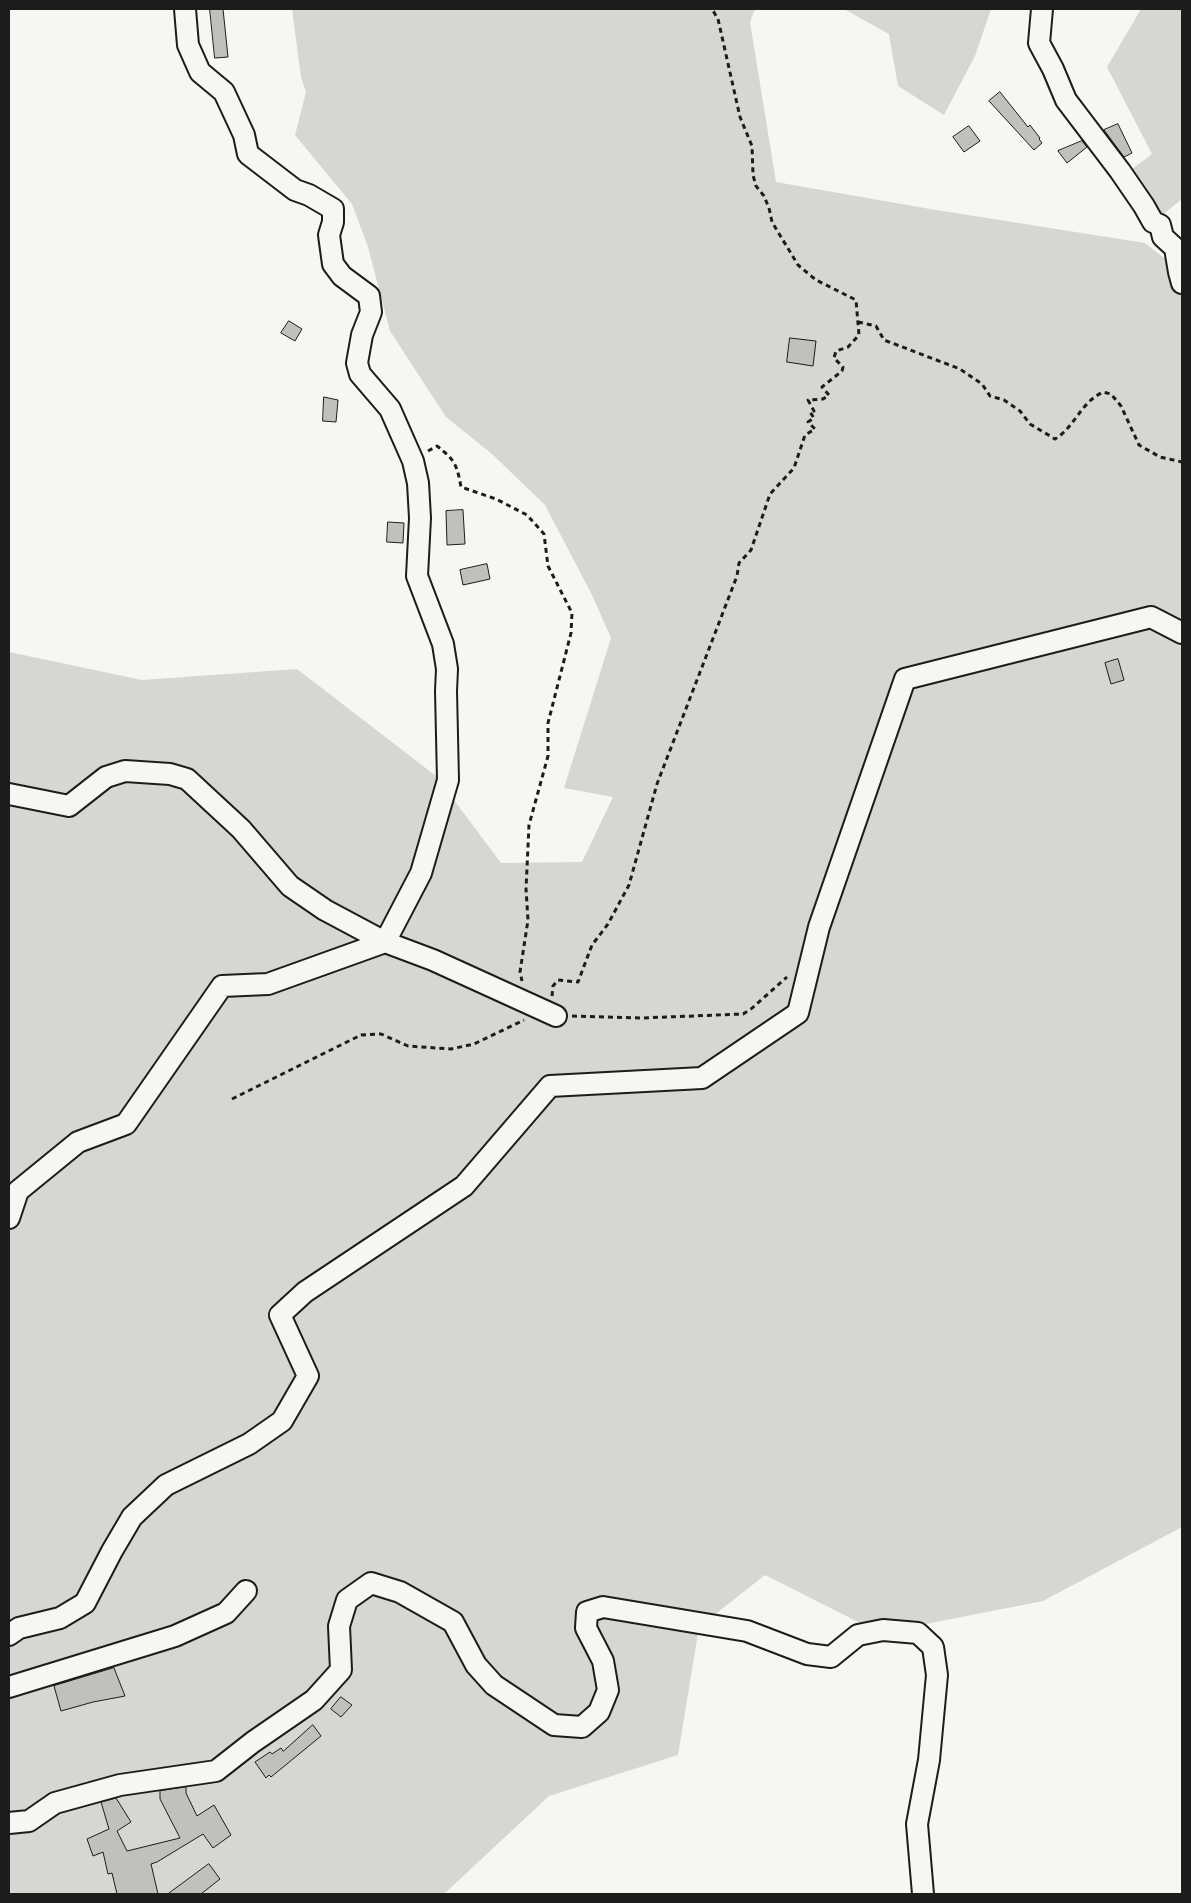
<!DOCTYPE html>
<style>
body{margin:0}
#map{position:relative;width:1191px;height:1903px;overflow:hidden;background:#f6f6f2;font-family:"Comic Neue",sans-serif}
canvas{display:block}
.frame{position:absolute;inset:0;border:10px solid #1c1c1c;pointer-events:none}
</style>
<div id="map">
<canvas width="1191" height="1903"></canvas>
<div class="frame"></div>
</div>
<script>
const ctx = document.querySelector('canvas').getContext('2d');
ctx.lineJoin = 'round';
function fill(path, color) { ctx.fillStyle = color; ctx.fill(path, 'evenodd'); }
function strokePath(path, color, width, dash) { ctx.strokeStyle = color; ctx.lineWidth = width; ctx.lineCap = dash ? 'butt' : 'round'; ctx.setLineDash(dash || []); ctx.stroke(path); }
const green = new Path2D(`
 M292,9H755L750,22L776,182L930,209L1145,243L1182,272V1527L1043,1601L880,1633L765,1575L699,1627L678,1755L549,1796L444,1894H9V652L142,680L297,669L436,776L501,863L582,862L613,797L564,788L611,638L592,595L545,505L492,454L446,417L390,331L368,247L352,204L295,135L306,92L301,77Z
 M844,9H991L975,56L944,115L898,86L889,34Z
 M1141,9H1182V199L1145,229L1115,182L1152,154L1107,67Z`);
const building = new Path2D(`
 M210,9H223L228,57L215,58Z
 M1000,92L1028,127L1030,125L1040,138L1039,139L1042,143L1034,150L989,101Z
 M1118,124L1132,153L1124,157L1104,130Z
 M969,126L980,141L964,152L953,137Z
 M1082,141L1087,147L1067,163L1058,151Z
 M289,321L302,329L295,341L281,333Z
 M790,338L816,341L813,366L787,362Z
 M324,397L338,400L336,422L323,421Z
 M463,510L465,544L447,545L446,511Z
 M388,522L404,523L403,543L387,542Z
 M487,564L490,579L463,585L460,570Z
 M1118,659L1124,680L1111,684L1105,663Z
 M114,1668L125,1696L93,1702L61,1711L54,1686Z
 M341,1697L352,1705L341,1717L331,1709Z
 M313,1725L321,1736L271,1777L269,1775L266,1778L255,1762L270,1752L272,1754L281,1748L283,1751Z
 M186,1787V1793L197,1816L214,1805L231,1835L213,1848L203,1834L157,1862L151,1864L158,1894H117L112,1873L108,1874L103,1852L93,1856L87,1839L109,1829L101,1802L116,1798L131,1822L117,1831L127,1851L180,1838L160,1799V1791Z
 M209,1864L220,1879L201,1894H168Z`);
const path = new Path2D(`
 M858,322L876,326L884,340L960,369L982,384L990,396L1004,400L1020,411L1030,424L1055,439C1075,427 1080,403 1103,392L1111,394L1121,406L1139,445L1160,457L1182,462
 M428,451L437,446C455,460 457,465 461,487L496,499L527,515L544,534L548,566L572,613L571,633L548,723V756L529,825L526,889L528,920L520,972L522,981
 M552,996L553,986L558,980L578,982L592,945L608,924L629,885L657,784L737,576L739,563L751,550L770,494L794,468L805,435L815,429L808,422L814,418L810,412L814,411L808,400L823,399L829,395L822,387L842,371L843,367L834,358L836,351L848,347L859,335L856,300L816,280L798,265L772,222L769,208L764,196L756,186L753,175L752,146L740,117L718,19L712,9
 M572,1016L642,1018L743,1014L751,1009L787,977
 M232,1099L361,1035L381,1034L408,1046L451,1049L474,1044L524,1020`);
const minor = new Path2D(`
 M1042,9L1039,43L1053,69L1066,100L1120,171L1144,206L1153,222L1160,225L1163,237L1175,248L1179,272L1182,283
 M9,794L69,806L106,777L125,771L170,774L187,779L241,829L290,886L325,910L385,942L433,960L556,1016
 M9,1218L18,1191L78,1142L126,1124L222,986L268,984L385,942L421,873L448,780L446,691L447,669L443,644L417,576L420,518L418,483L413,461L390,409L360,374L357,363L362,335L371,312L369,296L342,276L333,264L329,235L333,222V209L309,195L295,190L248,154L244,135L224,92L200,72L188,45L185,9
 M9,1635L19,1628L60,1618L85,1603L112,1551L132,1517L166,1485L249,1444L282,1421L308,1376L280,1315L305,1292L464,1186L550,1086L702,1078L798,1013L819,927L905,679L1151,617L1182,633
 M9,1687L175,1636L226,1613L246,1591
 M9,1823L29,1821L55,1803L120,1785L216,1771L253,1742L314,1700L341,1670L339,1626L347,1600L371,1583L400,1592L453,1622L476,1665L494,1685L554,1725L582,1727L599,1712L608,1690L603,1661L586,1628L587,1612L603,1607L747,1631L807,1654L831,1657L858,1635L883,1630L918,1633L933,1647L937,1675L929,1760L917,1824L923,1894`);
fill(green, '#d6d6d2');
fill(building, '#c0c0bd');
strokePath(building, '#1c1c1c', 1);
strokePath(minor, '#1c1c1c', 24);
strokePath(path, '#1c1c1c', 3, [5, 4]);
strokePath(minor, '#f6f6f2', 20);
</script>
